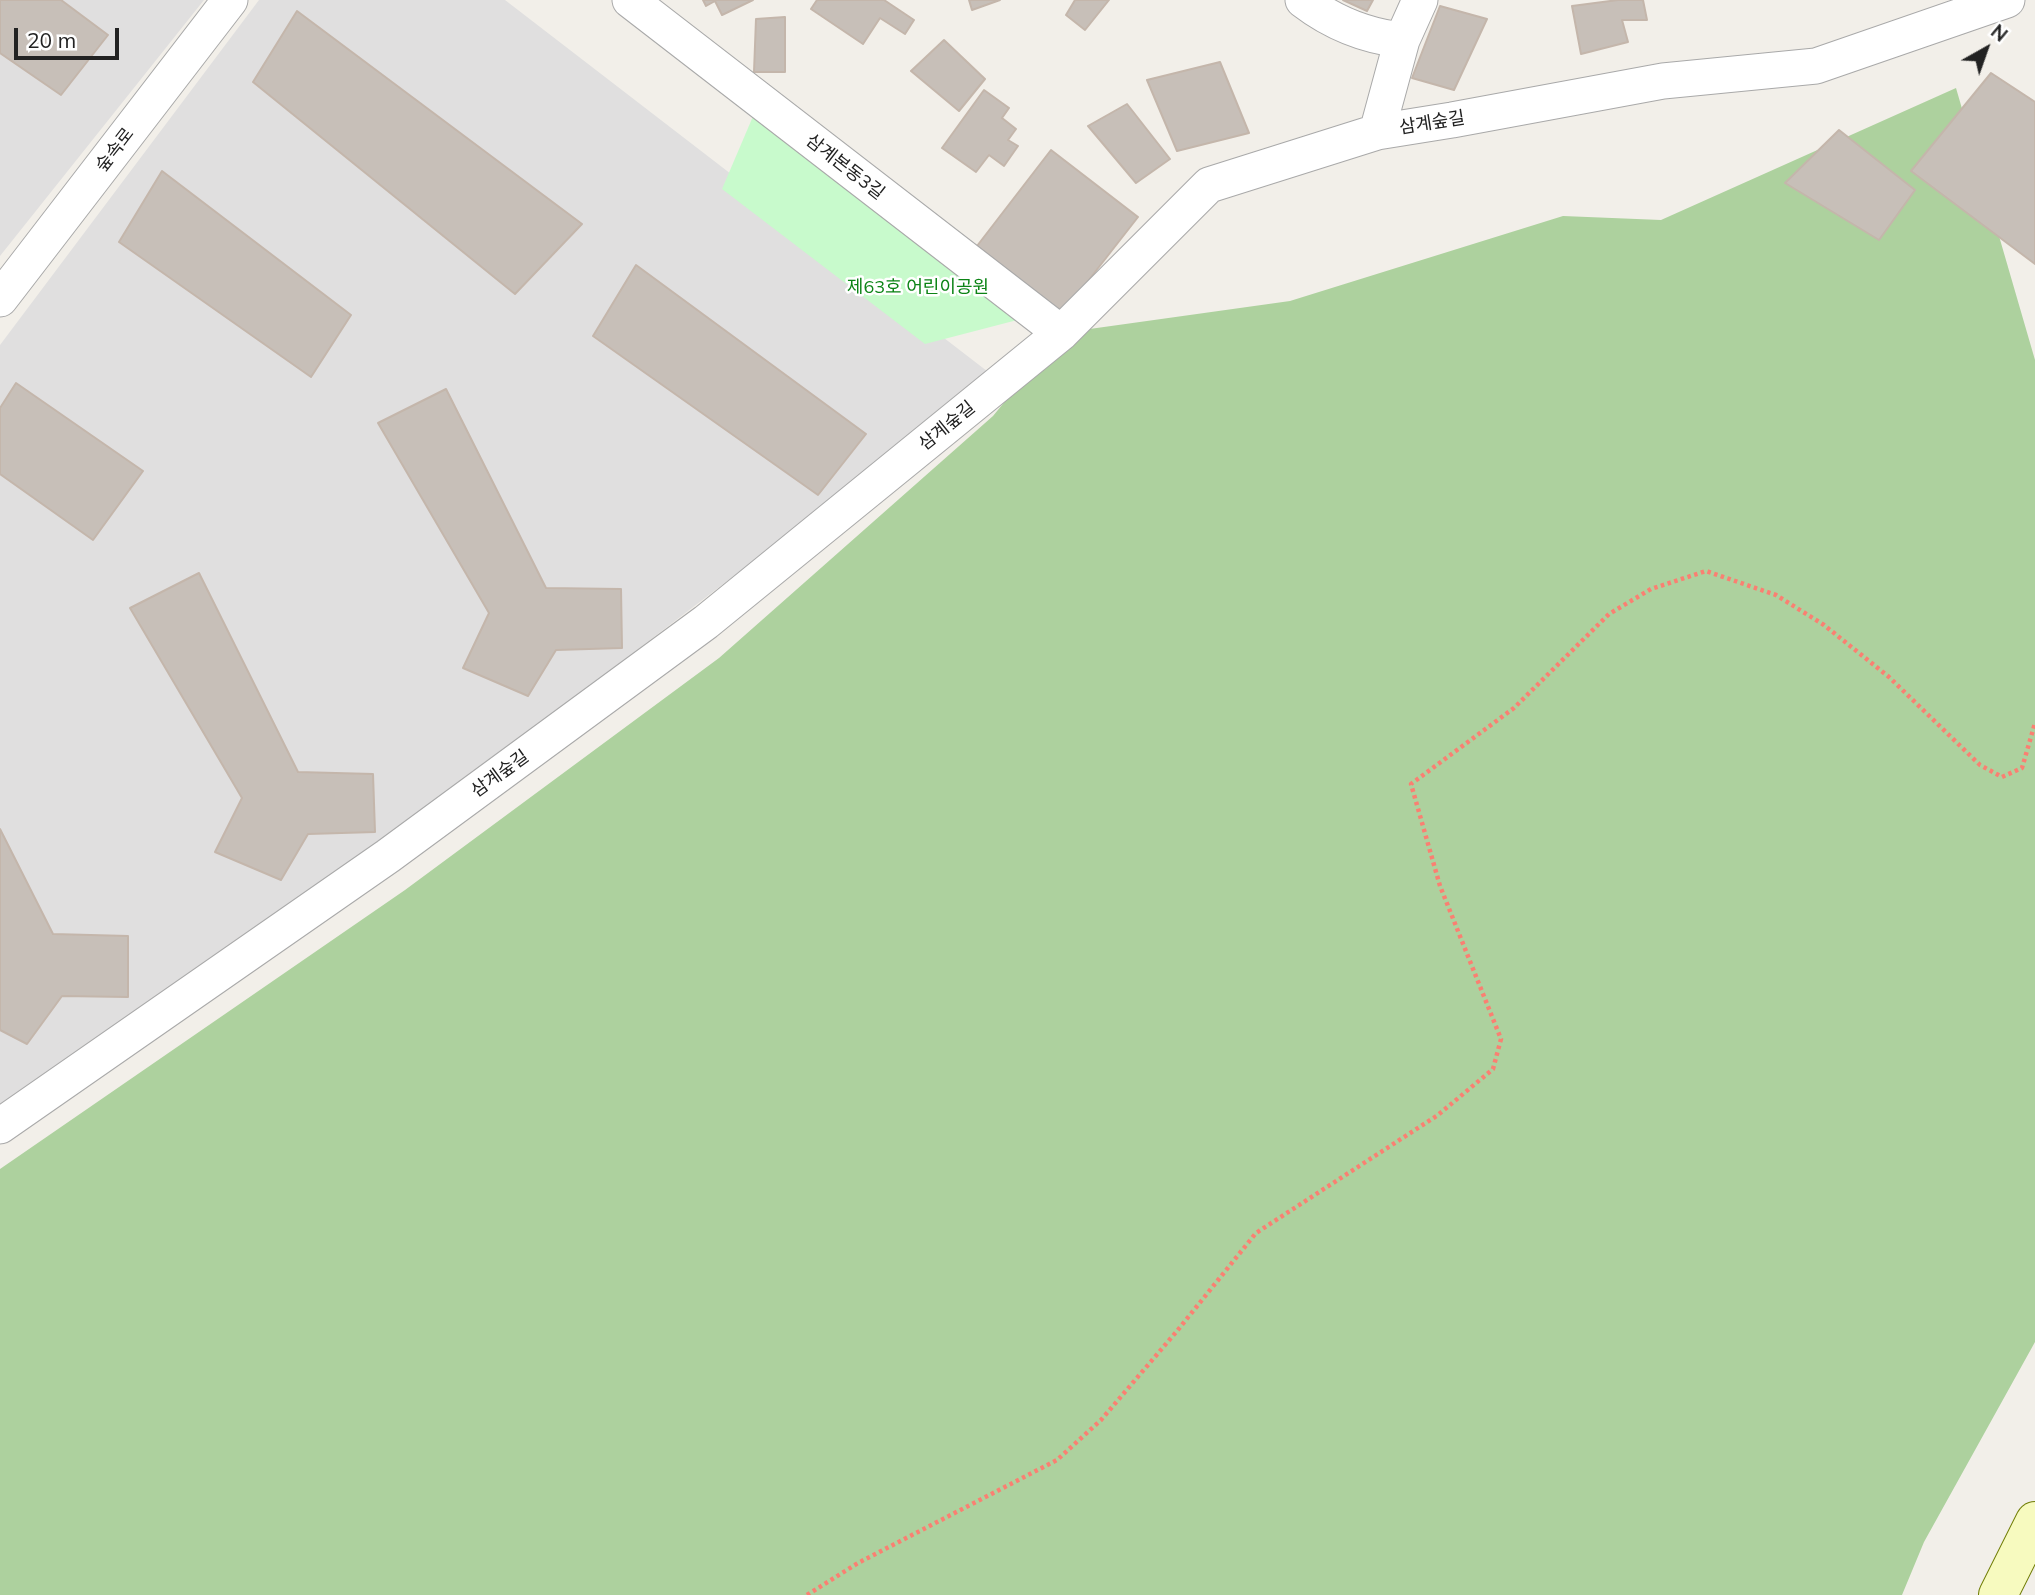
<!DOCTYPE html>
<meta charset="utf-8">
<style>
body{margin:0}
#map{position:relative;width:2035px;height:1595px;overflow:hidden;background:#f2efe9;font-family:Mulish,sans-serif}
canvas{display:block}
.north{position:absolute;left:1951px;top:14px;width:70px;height:70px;-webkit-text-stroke:5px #fff;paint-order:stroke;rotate:40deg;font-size:19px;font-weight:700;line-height:28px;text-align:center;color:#222}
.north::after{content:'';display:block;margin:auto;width:24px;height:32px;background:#222;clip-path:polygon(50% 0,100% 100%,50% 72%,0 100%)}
.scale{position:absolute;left:14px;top:28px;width:105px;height:32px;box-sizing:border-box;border:4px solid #222;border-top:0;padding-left:9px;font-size:21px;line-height:24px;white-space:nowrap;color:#222;-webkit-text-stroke:5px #fff;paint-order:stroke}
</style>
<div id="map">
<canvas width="2035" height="1595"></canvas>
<div class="north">N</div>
<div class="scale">20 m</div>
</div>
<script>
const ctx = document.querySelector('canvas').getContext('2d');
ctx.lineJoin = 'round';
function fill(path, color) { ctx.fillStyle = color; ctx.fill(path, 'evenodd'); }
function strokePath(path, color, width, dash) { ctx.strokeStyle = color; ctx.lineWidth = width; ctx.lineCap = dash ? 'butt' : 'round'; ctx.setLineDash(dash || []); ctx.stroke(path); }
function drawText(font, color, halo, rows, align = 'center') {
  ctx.font = font + ' Mulish,"Noto Sans KR",sans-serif'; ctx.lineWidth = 5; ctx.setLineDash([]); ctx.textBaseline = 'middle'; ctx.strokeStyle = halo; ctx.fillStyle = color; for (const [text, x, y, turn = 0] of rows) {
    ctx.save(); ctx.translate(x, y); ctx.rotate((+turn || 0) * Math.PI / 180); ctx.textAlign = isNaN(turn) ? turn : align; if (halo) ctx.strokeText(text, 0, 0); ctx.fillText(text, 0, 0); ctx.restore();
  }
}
const residential = new Path2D(`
 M0,0H204L0,256Z
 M259,0H505L996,378L986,383L318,894L0,1112V345Z`);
const forest = new Path2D(`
 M1956,88L2035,360V1342L1924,1542L1902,1595H0V1169L405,890L719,658L993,416L1061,333L1290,301L1563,216L1661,220Z`);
const park = new Path2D(`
 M754,114L1025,318L925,344L722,189Z`);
const building = new Path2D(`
 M0,0H61L108,35L61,95L0,53Z
 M703,0H753L722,15L715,1L706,6Z
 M817,0H884L914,20L905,34L880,18L863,44L811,9Z
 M969,0H1000L972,10Z
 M1075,0H1109L1085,30L1066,15Z
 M1343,0H1373L1367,11Z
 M1618,0H1643L1647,20H1622L1628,42L1581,54L1572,6Z
 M1440,6L1487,19L1454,90L1412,78Z
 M297,11L582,224L515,294L253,82Z
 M785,17V72H754L756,19Z
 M944,40L985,79L959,111L911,71Z
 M1220,62L1249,133L1177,151L1147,80Z
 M1991,73L2035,102V264L1911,171Z
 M984,90L1009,108L1002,118L1016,129L1008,140L1018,146L1004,166L989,155L976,172L942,148Z
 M1127,104L1170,159L1136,183L1088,126Z
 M1839,130L1915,190L1879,240L1785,183Z
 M1051,150L1138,217L1063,313L977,246Z
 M162,171L351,315L311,377L119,242Z
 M636,265L866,434L818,495L593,336Z
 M16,383L143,471L93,540L0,474V408Z
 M446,389L546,588L621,589L622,648L556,650L528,696L463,668L489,613L378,423Z
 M199,573L298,772L373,774L375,832L308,834L281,880L215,852L242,798L130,608Z
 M0,829L53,934L128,936V997L62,996L27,1044L0,1030Z`);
const path = new Path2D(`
 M807,1595L858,1563L1057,1460L1101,1420L1177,1331L1256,1233L1438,1115L1493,1069L1501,1039L1440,886L1411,784L1514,708L1609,614L1651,589L1706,571L1776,595L1824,625L1889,677L1980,765L2002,777L2022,768L2035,723`);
const street = new Path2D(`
 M630,0L1061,333
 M1303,0C1333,23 1365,36 1402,40
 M1377,132L1402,40L1420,0
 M0,299L230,0
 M0,1126L388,856L706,622L1061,333L1209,185L1377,132L1452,120L1663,81L1816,66L2007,0`);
const secondary = new Path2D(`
 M1998,1595L2035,1521`);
const streetNames = [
 ["삼계숲길",1432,123,-9],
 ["숲속로",115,150,-52],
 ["삼계본동3길",845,167,38],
 ["삼계숲길",947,426,-39],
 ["삼계숲길",500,774,-36]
];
const parkNames = [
 ["제63호 어린이공원",918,288]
];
fill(residential, '#e0dfdf');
fill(forest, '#add19e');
fill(park, '#c8facc');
fill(building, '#c7bfb8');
strokePath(building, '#c4b6ab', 2);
strokePath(street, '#a9a9a9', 37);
strokePath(secondary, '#707d05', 40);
strokePath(path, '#fa8072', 4.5, [3.5, 3.5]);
strokePath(street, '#fff', 35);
strokePath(secondary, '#f7fabf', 38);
drawText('18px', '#222', '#fff', streetNames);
drawText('18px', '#0c8416', '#fff', parkNames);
</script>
